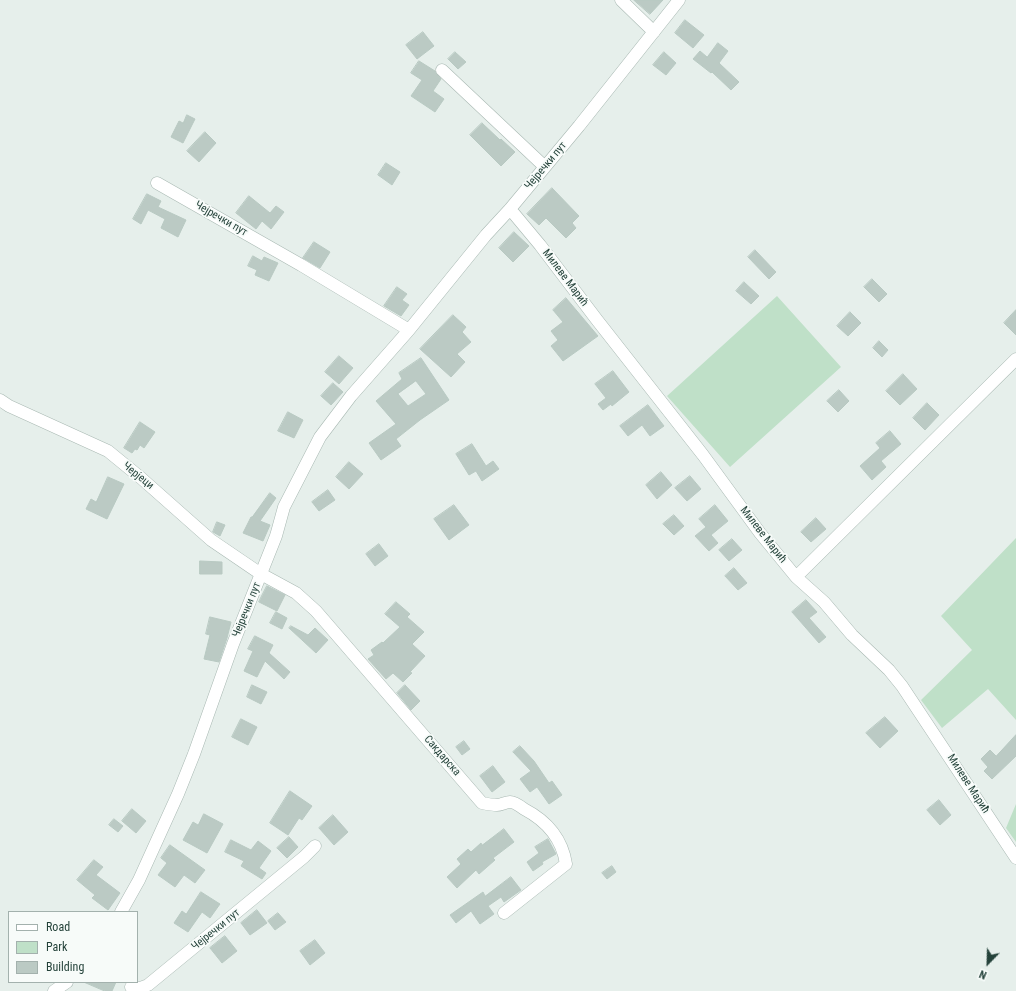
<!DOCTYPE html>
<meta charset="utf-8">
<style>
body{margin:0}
#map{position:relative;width:1016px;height:991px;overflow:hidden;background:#e6efeb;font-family:"Roboto Condensed",sans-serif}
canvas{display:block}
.legend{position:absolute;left:8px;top:911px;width:130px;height:72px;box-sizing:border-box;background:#f7fbf9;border:1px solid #a3b1ad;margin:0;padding:5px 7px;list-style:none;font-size:12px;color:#24423a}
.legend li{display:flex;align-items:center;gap:8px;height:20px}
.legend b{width:20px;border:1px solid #a3b1ad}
.north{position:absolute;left:968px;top:943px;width:40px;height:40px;-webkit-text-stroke:3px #f7fbf9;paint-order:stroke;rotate:203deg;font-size:11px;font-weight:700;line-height:16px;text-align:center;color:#24423a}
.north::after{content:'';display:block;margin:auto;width:14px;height:18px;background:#24423a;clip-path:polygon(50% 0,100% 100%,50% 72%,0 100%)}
</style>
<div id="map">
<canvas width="1016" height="991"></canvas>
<ul class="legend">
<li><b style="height:5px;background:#fff"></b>Road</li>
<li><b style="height:11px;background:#bfe0c8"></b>Park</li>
<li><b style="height:11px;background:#bbcac4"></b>Building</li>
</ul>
<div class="north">N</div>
</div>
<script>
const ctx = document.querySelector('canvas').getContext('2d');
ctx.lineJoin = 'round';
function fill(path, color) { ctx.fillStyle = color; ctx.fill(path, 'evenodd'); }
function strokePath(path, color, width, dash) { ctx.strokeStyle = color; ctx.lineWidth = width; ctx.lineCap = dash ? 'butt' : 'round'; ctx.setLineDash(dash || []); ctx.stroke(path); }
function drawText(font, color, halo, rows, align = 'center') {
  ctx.font = font + ' "Roboto Condensed",sans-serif'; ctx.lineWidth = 3.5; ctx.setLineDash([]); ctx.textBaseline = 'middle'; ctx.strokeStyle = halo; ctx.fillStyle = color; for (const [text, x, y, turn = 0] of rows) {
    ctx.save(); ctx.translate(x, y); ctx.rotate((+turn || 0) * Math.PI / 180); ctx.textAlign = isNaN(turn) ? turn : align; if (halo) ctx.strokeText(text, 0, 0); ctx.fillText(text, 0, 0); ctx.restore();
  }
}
const green = new Path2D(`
 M777,296L841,367L730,467L667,396Z
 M1016,538V720L988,689L942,728L921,700L972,650L941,616Z
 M1016,804V842L1006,828Z`);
const building = new Path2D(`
 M634,0H663L650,14Z
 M685,20L704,35L693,48L675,33Z
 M423,32L434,46L417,59L406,45Z
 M718,43L728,51L719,63L739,82L731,90L712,72L711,73L693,59L700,51L707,57Z
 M455,52L466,62L458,69L448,59Z
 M664,52L676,63L666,75L653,65Z
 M419,61L435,71L441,79L433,91L444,99L435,112L411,96L422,80L411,73Z
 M187,115L195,119L183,143L171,137L179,121L183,123Z
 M482,123L500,140L501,139L515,152L501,166L470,135Z
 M205,132L216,143L199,162L187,151Z
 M386,163L400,172L392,185L378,175Z
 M552,188L579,216L572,223L576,228L566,238L546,218L539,225L527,214Z
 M147,194L161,201L158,207L186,220L178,237L161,228L165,219L148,210L141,224L133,219Z
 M249,196L270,213L276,206L284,212L271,229L262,221L256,229L236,213Z
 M514,232L529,246L513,262L499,248Z
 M314,242L330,252L320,268L303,258Z
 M755,250L776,272L769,279L748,257Z
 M253,256L262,261L264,257L278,263L269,281L255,275L257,270L248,266Z
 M872,279L887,294L879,302L864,287Z
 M744,282L759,296L751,304L736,291Z
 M397,287L407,294L402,300L409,305L401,316L384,306Z
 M566,298L598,336L563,361L551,346L558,340L551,331L563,322L553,310Z
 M1016,310V335L1004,323Z
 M850,312L861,323L848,336L837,326Z
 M453,315L466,327L462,332L471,342L457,354L465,362L451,377L420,349Z
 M879,341L888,350L882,357L873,348Z
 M339,356L353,368L339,384L325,372Z
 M421,358L449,400L420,420L396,439L401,446L381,460L369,443L396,424L376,401L402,379L399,373ZM416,381L426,394L408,406L398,394Z
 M613,371L629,392L612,406L611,404L603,410L598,404L606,398L595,384Z
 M903,374L917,389L900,405L886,391Z
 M333,383L343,392L331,405L321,396Z
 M839,390L849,401L838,412L827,401Z
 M927,403L939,415L925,430L913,418Z
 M648,405L664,426L650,436L642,425L628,436L620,426Z
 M288,412L303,420L294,438L278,431Z
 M140,422L155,432L144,448L140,445L137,450L135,449L132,453L124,448Z
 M890,431L901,444L881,461L886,467L872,480L860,466L880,448L876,443Z
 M472,444L486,466L493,461L499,469L482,481L476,471L469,475L456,454Z
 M349,462L363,474L349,489L336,477Z
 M661,472L672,485L657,499L646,485Z
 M690,476L701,489L687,501L675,488Z
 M108,477L124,484L107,519L86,509L91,499L96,502Z
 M328,490L335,500L319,511L312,502Z
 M270,493L276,498L260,521L270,525L263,541L243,533L251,517H252Z
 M454,505L469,525L449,540L434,519Z
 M715,505L728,521L711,535L718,543L709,551L695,536L706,527L699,519Z
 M674,515L684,526L674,535L663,524Z
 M816,518L826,529L811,542L801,532Z
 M217,522L225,525L220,536L213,532Z
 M732,539L742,550L729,561L719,550Z
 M379,544L388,556L375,566L366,554Z
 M200,561L222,562V574H200Z
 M734,568L747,583L738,590L725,576Z
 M267,586L285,595L277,611L259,602Z
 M806,600L817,612L809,618L826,637L819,643L792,612Z
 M396,602L410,614L407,617L424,632L412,644L425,656L410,672L412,673L403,682L393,673L386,679L368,659L374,655L371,650L382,642L383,643L400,627L385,614Z
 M276,612L287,618L282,629L270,623Z
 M210,617L231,622L227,638L219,662L204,659L210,635L206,634Z
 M291,626L308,635L315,628L328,640L316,653L289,628Z
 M255,636L273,645L269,653L290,672L284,679L265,661L257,677L244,671L253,651L248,649Z
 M252,685L267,692L261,704L247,697Z
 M405,685L420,701L411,710L397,693Z
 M885,717L898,731L880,748L866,733Z
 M241,719L257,727L248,745L232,737Z
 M1016,735V756L992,779L984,771L988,767L981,759L990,750L996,756Z
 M464,741L470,749L462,755L456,747Z
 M520,746L534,761L549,783L552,781L562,795L549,804L537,787L530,792L520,779L531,771L513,752Z
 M493,766L505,782L492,792L480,776Z
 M290,791L312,806L302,820L299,818L288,835L270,823Z
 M939,800L951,815L940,825L927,810Z
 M132,809L146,821L136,833L122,821Z
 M204,814L223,824L207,853L183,840L193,822L198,825Z
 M333,815L348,832L334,845L319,828Z
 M114,819L123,826L118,832L109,825Z
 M504,829L514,842L493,858L495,860L479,874L476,870L457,888L447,877L461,864L457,859L468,849L471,852L481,843L482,845Z
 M289,837L298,847L287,858L277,848Z
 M548,839L556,854L542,862L543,864L533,871L527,862L539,853L535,847Z
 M231,840L251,850L258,841L271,851L259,868L266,873L262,879L241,866L244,861L225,852Z
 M170,845L205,870L195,883L184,875L175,887L158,875L167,863L161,858Z
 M94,860L103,867L96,875L120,893L108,910L92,898L95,895L77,880Z
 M612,866L616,872L607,879L602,873Z
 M511,877L521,890L504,902L501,897L488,906L494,914L480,924L471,911L456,923L450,915L483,892L485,896Z
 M201,892L220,904L210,918L202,912L188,932L174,923L182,911L186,914Z
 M257,910L267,923L250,935L241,923Z
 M278,913L286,922L275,930L268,921Z
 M225,936L237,951L222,963L210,948Z
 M315,940L325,953L310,965L300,951Z
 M84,982H116L112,991H105Z`);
const minor = new Path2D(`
 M621,0L654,32
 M442,70L545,167
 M157,183L301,265L409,330
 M510,209L540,245L597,320L703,455L760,533L796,577L824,602L852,635L889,670L902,686L1016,858
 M0,400L9,406L108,451L141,478L211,540L261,574L296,593L316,611L482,803C487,804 492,805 497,805C501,805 506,802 510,802C514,802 520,806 524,809C547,821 562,838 566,864L504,913
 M796,577L1016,359
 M121,912L139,880L178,794L194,754L233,644L276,536L284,507L320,437L351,396L409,330L486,235L510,209L579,126L679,0
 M131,987L140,988L148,985L304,857L315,846
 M54,991L67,982`);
const streetNames = [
 ["Чејречки пут",546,166,-50],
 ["Чејречки пут",221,219,30],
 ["Милеве Мaрић",565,278,53],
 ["Черјеци",138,476,39],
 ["Милеве Мaрић",763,535,52],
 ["Чејречки пут",247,610,-68],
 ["Сакдарска",442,756,49],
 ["Милеве Мaрић",968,784,57],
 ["Чејречки пут",216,930,-39]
];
fill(green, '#bfe0c8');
fill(building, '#bbcac4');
strokePath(building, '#b8c9c2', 1);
strokePath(minor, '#a8b8b2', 13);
strokePath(minor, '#fff', 12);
drawText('11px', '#24423a', '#f7fbf9', streetNames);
</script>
